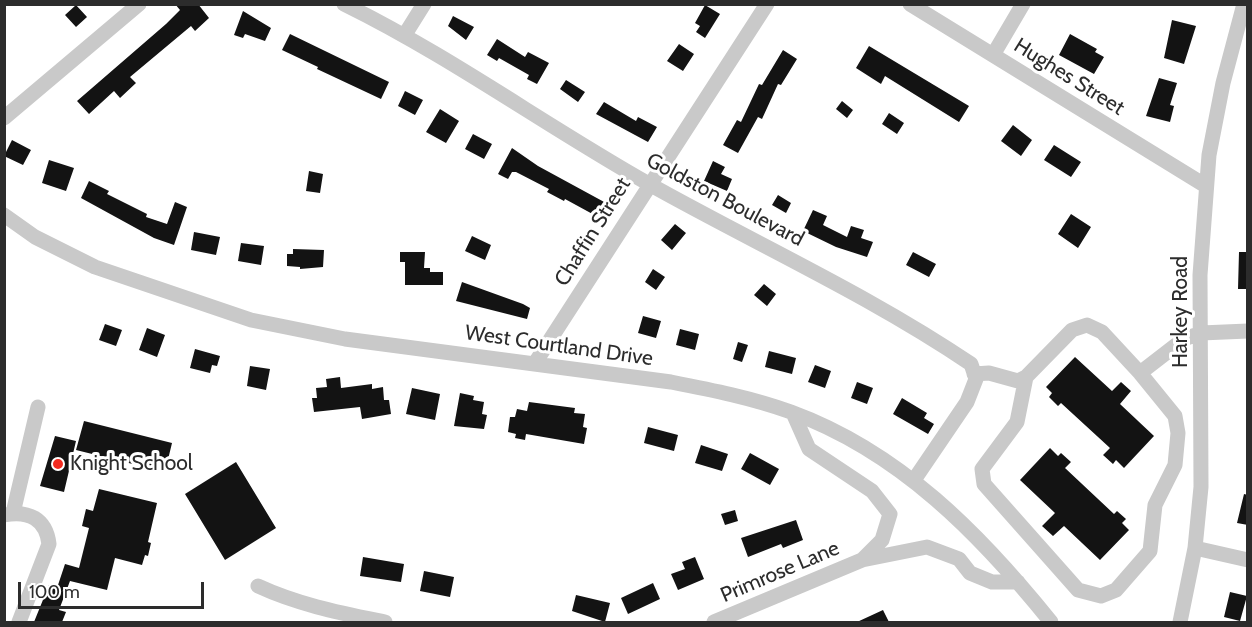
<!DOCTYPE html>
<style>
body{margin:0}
#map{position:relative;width:1252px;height:627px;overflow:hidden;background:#fff;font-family:Cabin,sans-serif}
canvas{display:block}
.frame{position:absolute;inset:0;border:6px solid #2c2c2c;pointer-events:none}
.scale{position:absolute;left:18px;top:582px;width:186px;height:27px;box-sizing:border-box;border:3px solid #2c2c2c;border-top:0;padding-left:8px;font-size:18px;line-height:21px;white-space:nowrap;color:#2c2c2c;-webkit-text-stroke:4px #fff;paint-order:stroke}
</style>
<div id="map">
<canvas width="1252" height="627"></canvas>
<div class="frame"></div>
<div class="scale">100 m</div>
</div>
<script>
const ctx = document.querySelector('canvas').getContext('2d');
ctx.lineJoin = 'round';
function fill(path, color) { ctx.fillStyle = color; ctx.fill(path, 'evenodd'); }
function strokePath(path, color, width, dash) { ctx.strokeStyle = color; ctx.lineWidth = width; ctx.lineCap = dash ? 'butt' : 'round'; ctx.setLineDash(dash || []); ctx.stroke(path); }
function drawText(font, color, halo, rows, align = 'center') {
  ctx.font = font + ' Cabin,sans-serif'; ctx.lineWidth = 6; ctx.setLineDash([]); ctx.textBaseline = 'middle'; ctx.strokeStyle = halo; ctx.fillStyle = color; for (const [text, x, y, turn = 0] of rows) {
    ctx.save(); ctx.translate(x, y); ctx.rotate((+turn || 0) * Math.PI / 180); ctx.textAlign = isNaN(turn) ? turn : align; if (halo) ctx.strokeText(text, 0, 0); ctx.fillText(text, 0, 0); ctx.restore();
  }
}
const building = new Path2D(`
 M175,4H198L209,18L195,31L191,26L130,77L136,83L120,98L114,91L89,114L77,101L166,24L180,10Z
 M76,5L87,17L76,27L65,15Z
 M705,5L720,14L705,38L696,32L700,26L695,23Z
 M243,11L271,28L265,41L245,34L243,38L234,35Z
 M453,16L474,27L466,40L448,26Z
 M1172,20L1196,26L1184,64L1164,58Z
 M290,34L389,82L381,99L317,69L318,67L282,50Z
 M1070,34L1097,49L1095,52L1104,57L1094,74L1059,55Z
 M497,39L525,57L528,52L549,63L537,84L527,79L529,75L499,58L497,61L487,55Z
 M679,44L694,54L683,71L667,61Z
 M869,46L969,106L959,122L885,76L881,84L856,68Z
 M783,50L797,59L781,85L778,84L762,119L758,117L738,153L723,145L737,120L741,122L759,84L762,85Z
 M1159,78L1177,83L1170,105L1174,106L1170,122L1146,116Z
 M566,80L585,92L578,102L560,89Z
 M405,91L423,100L415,115L398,106Z
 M842,101L853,110L847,118L836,109Z
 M604,102L636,121L638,117L657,127L648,142L596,114Z
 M440,109L459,121L446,143L426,132Z
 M889,113L904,123L897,134L882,124Z
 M1013,125L1032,140L1021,156L1001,141Z
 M473,134L492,144L484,159L465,149Z
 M12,140L31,150L23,165L4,156Z
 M1054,145L1081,162L1071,177L1044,160Z
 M512,148L538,166L606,203L598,217L565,199L564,201L547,192L549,189L516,172H512L508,179L498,174Z
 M49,160L74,168L66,191L42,183Z
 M713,161L725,167L721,174L732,179L727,191L704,181Z
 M309,171L323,174L320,193L306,191Z
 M89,181L109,191L107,194L147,214L146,217L167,224L175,202L187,207L174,245L154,238L81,198Z
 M778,195L791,203L786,213L772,205Z
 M813,210L827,216L823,225L847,237L851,226L864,230L861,238L873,242L867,257L836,247L803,231Z
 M1071,214L1091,227L1078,248L1058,234Z
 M675,224L686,233L672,250L661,240Z
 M194,232L220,237L216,255L191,250Z
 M472,236L491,245L485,260L465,251Z
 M241,243L264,246L261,265L238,261Z
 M293,249L324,250L323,267L300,269V267L287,266V254H293Z
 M400,252H425L424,268H430V272H443V285H405V262H400Z
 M913,252L936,264L929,277L906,265Z
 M1239,252H1248V289H1238Z
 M653,269L665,277L656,290L645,282Z
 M462,282L523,304L530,308L527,319L456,301Z
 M764,284L776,294L767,306L754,295Z
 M643,316L661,321L656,338L638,333Z
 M105,324L122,330L116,346L99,340Z
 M147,328L165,335L157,357L139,350Z
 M680,329L699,334L695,350L676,345Z
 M738,342L748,345L742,362L733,359Z
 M195,349L220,356L217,366L212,365L210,373L190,368Z
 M769,351L796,358L792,374L765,367Z
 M1075,357L1112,391L1121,382L1131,391L1120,404L1154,436L1124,468L1116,460L1113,464L1103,455L1110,448L1061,403L1058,406L1049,397L1052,393L1046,387Z
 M815,365L831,371L825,388L808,382Z
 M250,366L270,369L266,390L247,386Z
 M340,377L341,388L372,384V389L383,387L384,400H389L391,414L362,419L360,407L314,412L312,398H317L316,388L327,387L326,379Z
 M857,382L873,388L867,404L851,398Z
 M412,388L440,394L435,420L406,414Z
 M460,393L474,396L473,400L484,402L482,414L487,415L484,429L454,426Z
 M902,398L927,413L924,418L934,424L928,434L893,414Z
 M529,402L575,408L574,413L585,414L583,427L587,428L584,444L526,434L525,440L515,438L516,434L508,432L510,417H515L517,409L527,411Z
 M84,421L172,443L165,472L76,450Z
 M648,427L678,435L674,451L644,443Z
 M55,436L76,441L64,492L40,486Z
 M701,445L728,454L722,471L695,463Z
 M1050,448L1058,456L1061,453L1071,462L1065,468L1114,514L1117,511L1126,519L1122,523L1129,530L1100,560L1064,526L1053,536L1042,526L1055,513L1020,480Z
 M750,453L779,469L770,485L741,469Z
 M236,462L276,528L225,560L185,494Z
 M99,489L157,503L148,542L151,543L148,556L145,555L142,565L115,558L107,590L70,581L59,610L66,612L62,622H34L49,585L57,588L65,564L79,568L89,528L82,526L86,509L93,511Z
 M1244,494L1248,495V525L1237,523Z
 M735,510L738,521L725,525L721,514Z
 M796,520L803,540L783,548L781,544L748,557L741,538Z
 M363,557L404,564L401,582L360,576Z
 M695,557L704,579L678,590L671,574L685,569L682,562Z
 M424,571L454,577L450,597L420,591Z
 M653,583L660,599L628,614L621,598Z
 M1230,592L1247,596L1240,621L1224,617Z
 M576,595L610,603L605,622L572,611Z
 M883,610L889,622H857Z`);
const minor = new Path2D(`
 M344,4C450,56 546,126 649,184C756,244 869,295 971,364L976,379L967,402L914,480
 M910,4L1206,186
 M404,36L424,4
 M993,55L1023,4
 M4,118L139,4
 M4,215L35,237L95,267L251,320L345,339L671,382C712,390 752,398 791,412C900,452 980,534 1051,622
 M535,363L767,4
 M974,374L989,373L1018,381L1026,377L1072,330L1087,325L1102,332L1140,373L1184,339L1201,333L1248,331
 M1026,377L1017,422L982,469L984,484L1078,590L1101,596L1116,590L1150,551L1155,505L1175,465L1178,433L1175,416L1140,373
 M13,513L38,407
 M4,515C29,510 46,519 49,544L19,622
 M1195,548L1248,560
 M862,560L927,547L959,559L970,573L992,582H1018
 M258,586C299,605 341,613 385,622
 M714,622L862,560L882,540L890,514L872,491L809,449L793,413
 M1180,622L1195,548L1201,487L1200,275L1209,155L1223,83L1244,4`);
const markers = [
 [58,464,6,"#f22b20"]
];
const streetNames = [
 ["Hughes Street",1069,77,32],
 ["Goldston Boulevard",725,200,28],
 ["Chaffin Street",593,232,-58],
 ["Harkey Road",1181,312,-90],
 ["West Courtland Drive",559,346,8],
 ["Primrose Lane",780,572,-23]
];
const poiNames = [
 ["Knight School",70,464]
];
fill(building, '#131313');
strokePath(minor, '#c9c9c9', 15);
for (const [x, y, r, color] of markers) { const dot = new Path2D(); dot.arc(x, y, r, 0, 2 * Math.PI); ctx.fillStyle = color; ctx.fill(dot); strokePath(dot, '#fff', 2); }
drawText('21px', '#2c2c2c', '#fff', streetNames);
drawText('21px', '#2c2c2c', '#fff', poiNames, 'left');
</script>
